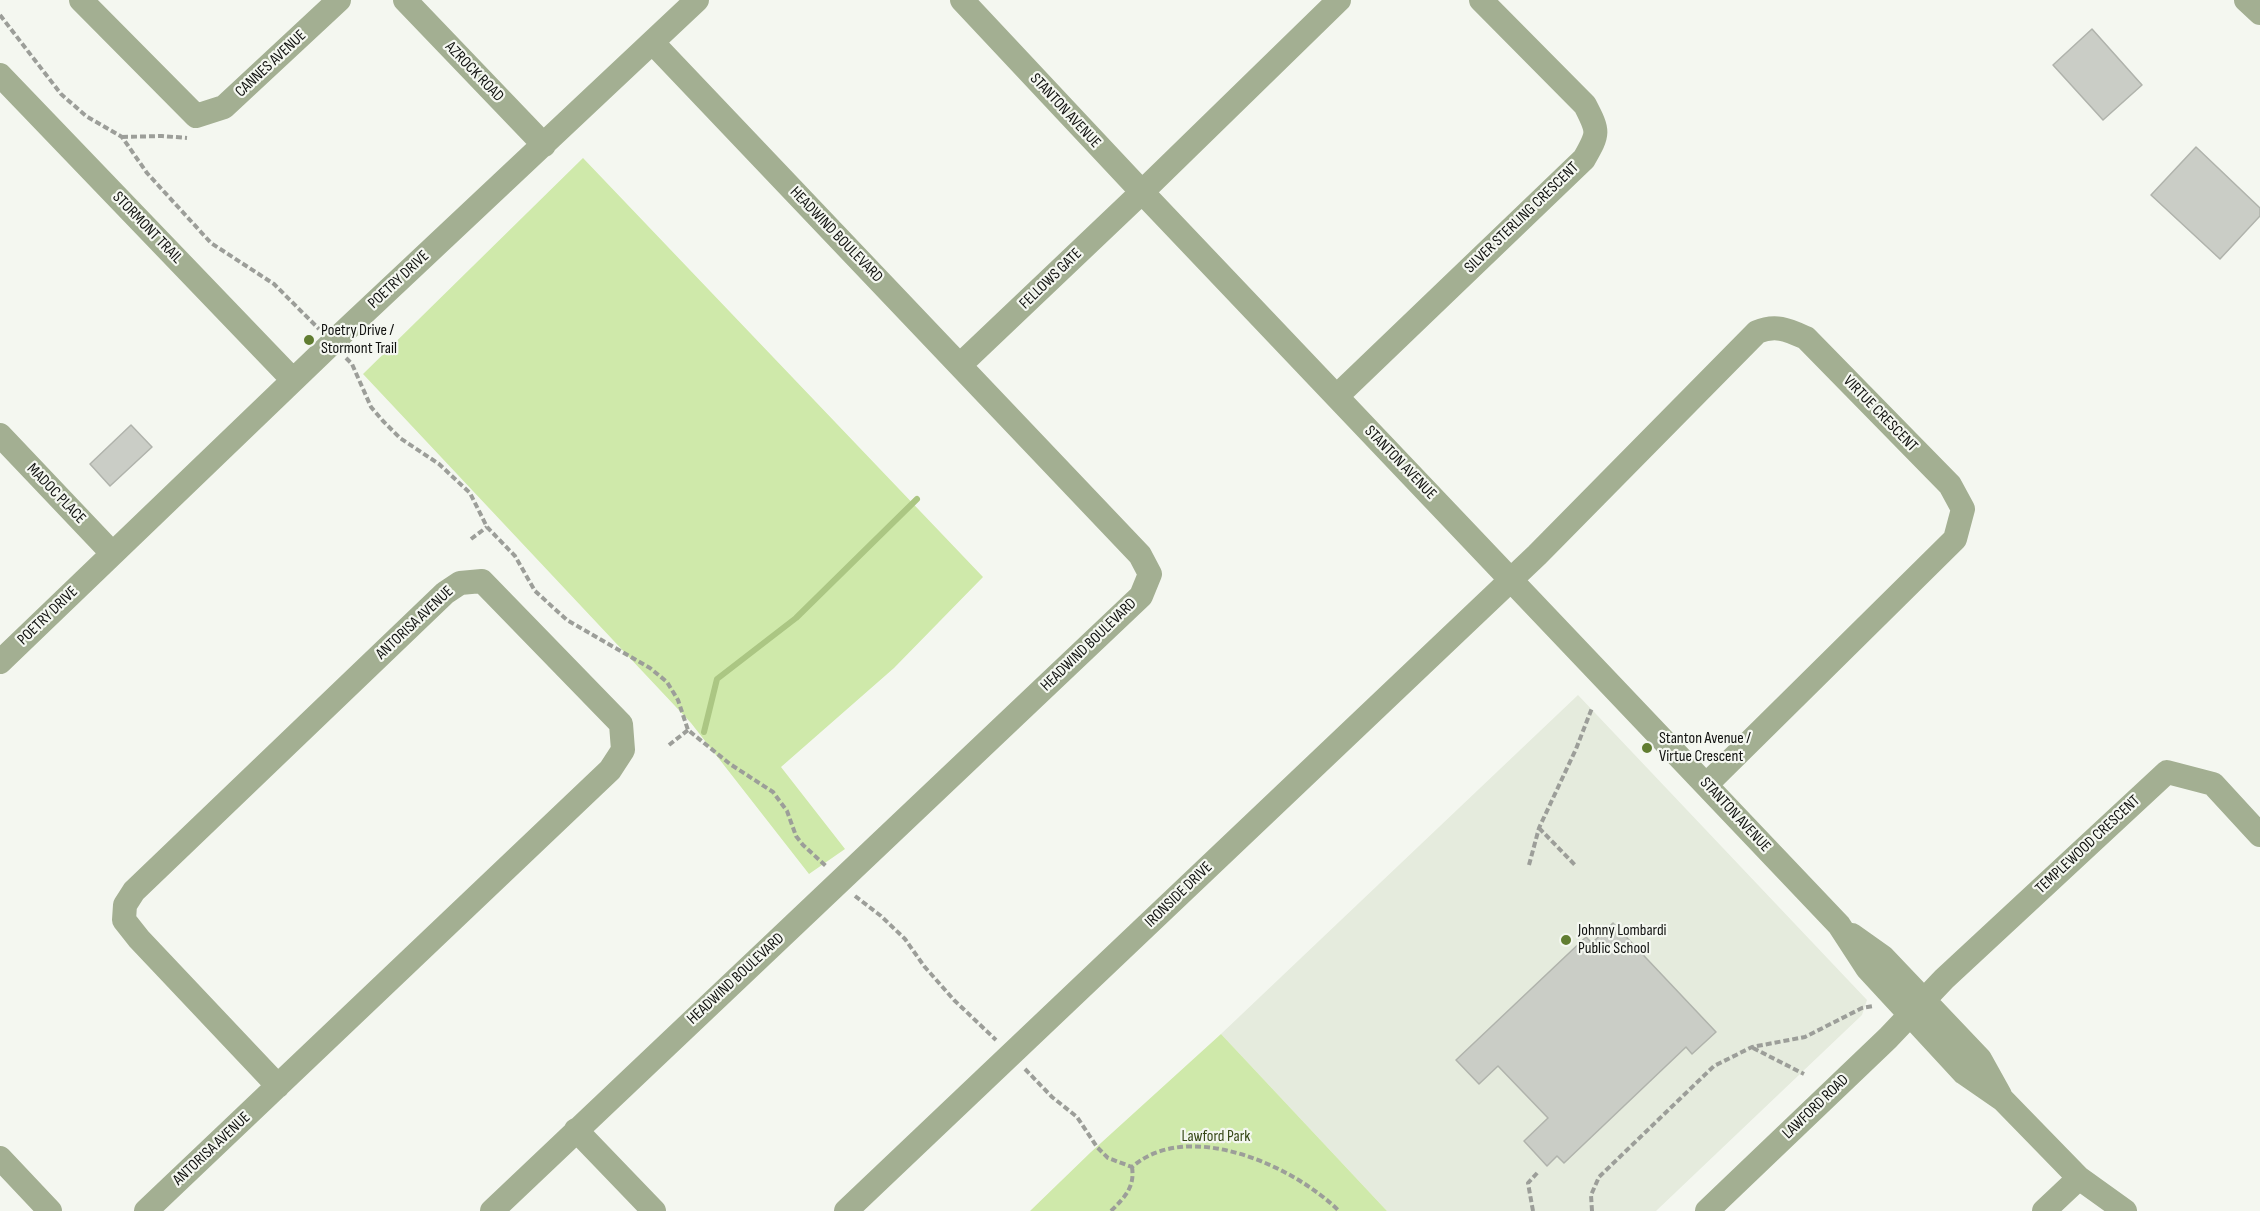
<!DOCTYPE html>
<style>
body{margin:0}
canvas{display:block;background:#f4f7f0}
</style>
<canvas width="2260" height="1211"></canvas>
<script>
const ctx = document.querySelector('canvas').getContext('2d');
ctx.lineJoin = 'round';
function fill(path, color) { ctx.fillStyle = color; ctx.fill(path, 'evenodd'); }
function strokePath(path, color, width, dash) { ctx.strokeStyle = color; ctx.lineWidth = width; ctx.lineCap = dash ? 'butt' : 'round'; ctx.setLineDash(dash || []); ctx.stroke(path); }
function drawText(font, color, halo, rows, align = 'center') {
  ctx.font = font + ' "Sofia Sans Condensed",sans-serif'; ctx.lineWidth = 4.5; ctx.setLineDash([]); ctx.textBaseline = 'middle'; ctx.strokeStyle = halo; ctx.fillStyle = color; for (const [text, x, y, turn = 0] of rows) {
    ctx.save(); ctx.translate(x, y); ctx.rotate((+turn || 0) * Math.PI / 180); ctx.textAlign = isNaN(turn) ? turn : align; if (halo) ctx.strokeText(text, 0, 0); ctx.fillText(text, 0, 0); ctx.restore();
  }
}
const built = new Path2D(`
 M1578,695L1867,1000L1862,1015L1656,1211H1387L1221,1034Z`);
const green = new Path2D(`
 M583,158L983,577L894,668L781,767L845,849L809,874L691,723L363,374Z
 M1221,1034L1387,1211H1030L1091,1152Z`);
const stream = new Path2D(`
 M704,732L717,679L796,618L917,499`);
const building = new Path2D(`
 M2092,29L2142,85L2103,120L2053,65Z
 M2196,147L2260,208V216L2220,259L2151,195Z
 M131,425L152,447L110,486L90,464Z
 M1613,923L1716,1032L1692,1054L1686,1047L1564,1163L1557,1156L1547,1166L1524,1141L1548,1118L1498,1066L1479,1084L1456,1060L1586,937L1592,943Z`);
const path = new Path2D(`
 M0,15L61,94L86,116L122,137L147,173L211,243L274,284L319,329
 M122,137L162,136L187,138
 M346,358L352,364L371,407L383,421L400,438L439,464L470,493L487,527L515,556L535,591L567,620L650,668L667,682L678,700L688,730L730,764L773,792L787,811L796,836L803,845L827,867
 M471,539L487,527
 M669,745L688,730
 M1539,828L1576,866
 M1529,865L1539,828L1576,749L1592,708
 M855,896L881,916L905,939L924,966L954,1000L996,1040
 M1753,1048L1804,1074
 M1025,1069L1052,1097L1077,1117L1097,1147L1108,1158L1132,1167C1188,1118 1294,1166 1339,1211
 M1111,1211C1125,1197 1135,1187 1132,1167
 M1533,1211L1528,1183L1539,1171
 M1592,1211L1591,1195L1599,1177L1714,1066L1752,1047L1805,1037L1862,1008L1874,1006`);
const minor = new Path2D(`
 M81,0L196,116L224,107L339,0
 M405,0L544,145
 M962,0L1142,192L1839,925L1867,968L1964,1073L2003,1100L2079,1178L2125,1211
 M2246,0L2260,13
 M0,75L293,380
 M960,365L1142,192L1339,0
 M1337,396L1584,159C1599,133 1599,132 1585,105L1481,0
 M0,435L112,553
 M0,662L332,343L697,0
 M1852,935L1883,957L1980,1059L2000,1095
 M576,1130L654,1211
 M0,1158L50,1211
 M146,1211L610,770L623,750L621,724L482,581L460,583L445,593L134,891L125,905L124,920L139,939L278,1086
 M492,1211L1141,596L1150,574L1140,555L653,43
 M846,1211L1537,555L1757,332C1776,324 1788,330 1806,338L1950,485L1963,509L1955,539L1706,785
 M1707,1211L1888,1038L1944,979L2167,772L2213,784L2260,835
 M2044,1211L2079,1178`);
const markers = [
 [309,340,6,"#617d31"],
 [1647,748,6,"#617d31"],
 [1566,940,6,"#617d31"]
];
const streetNames = [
 ["CANNES AVENUE",271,64,-43],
 ["AZROCK ROAD",474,72,46],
 ["STANTON AVENUE",1065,111,47],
 ["SILVER STERLING CRESCENT",1522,218,-44],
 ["STORMONT TRAIL",147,228,46],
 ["HEADWIND BOULEVARD",836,235,46],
 ["FELLOWS GATE",1051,279,-44],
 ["POETRY DRIVE",399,280,-43],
 ["VIRTUE CRESCENT",1880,414,46],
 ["STANTON AVENUE",1400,463,46],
 ["MADOC PLACE",56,494,46],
 ["POETRY DRIVE",48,616,-44],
 ["ANTORISA AVENUE",415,623,-43],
 ["HEADWIND BOULEVARD",1089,645,-44],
 ["STANTON AVENUE",1735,815,47],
 ["TEMPLEWOOD CRESCENT",2088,845,-43],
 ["IRONSIDE DRIVE",1179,895,-44],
 ["HEADWIND BOULEVARD",736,979,-43],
 ["LAWFORD ROAD",1816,1107,-44],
 ["ANTORISA AVENUE",212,1149,-43]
];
const poiNames = [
 ["Poetry Drive /",321,331],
 ["Stormont Trail",321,349],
 ["Stanton Avenue /",1659,739],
 ["Virtue Crescent",1659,757],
 ["Johnny Lombardi",1578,931],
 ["Public School",1578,949]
];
const parkNames = [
 ["Lawford Park",1216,1137]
];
fill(built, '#e5ebdd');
fill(green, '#cfe9aa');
strokePath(stream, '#abc683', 6);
fill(building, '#cacdc6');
strokePath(building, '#b0b3ac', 1.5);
strokePath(path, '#9c9e99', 4, [6, 3]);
strokePath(minor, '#a3af92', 24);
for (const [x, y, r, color] of markers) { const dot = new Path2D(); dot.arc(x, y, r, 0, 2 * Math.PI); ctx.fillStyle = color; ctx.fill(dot); strokePath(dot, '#f4f7f0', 2); }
drawText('16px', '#10110f', '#f4f7f0', streetNames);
drawText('16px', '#10110f', '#f4f7f0', poiNames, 'left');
drawText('16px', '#344514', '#f4f7f0', parkNames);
</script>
